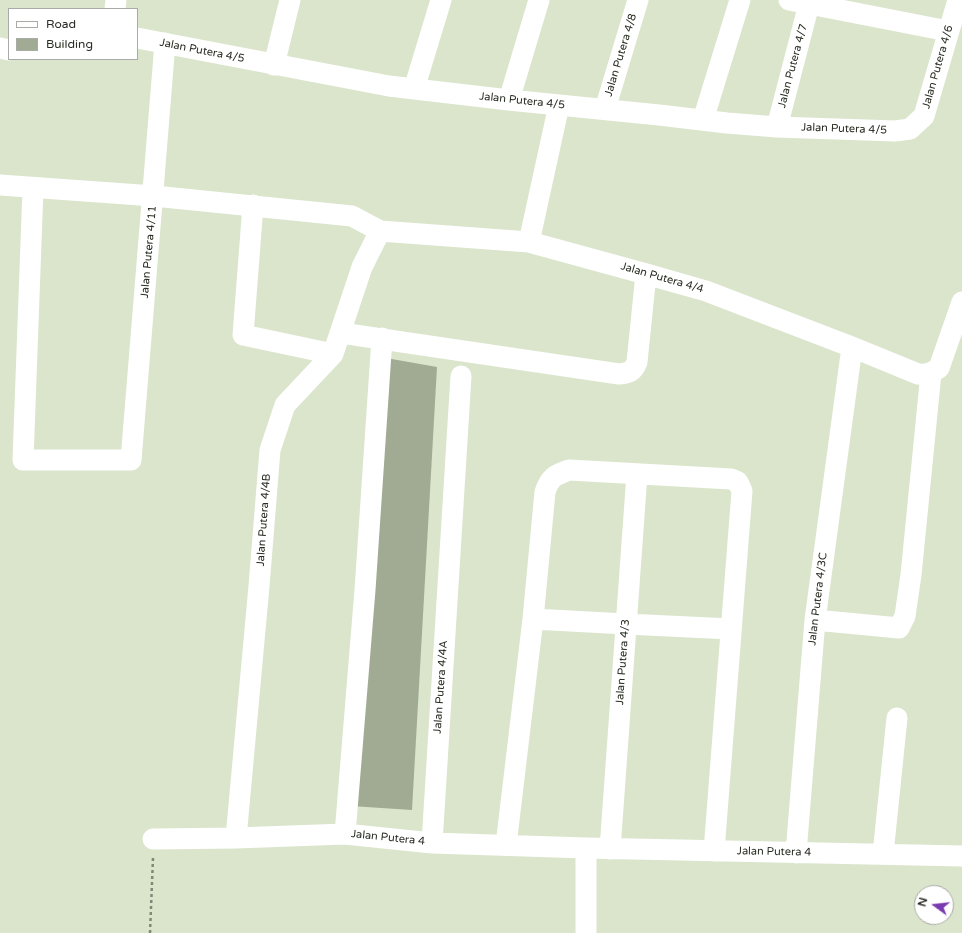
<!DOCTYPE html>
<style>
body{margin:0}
#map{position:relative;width:962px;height:933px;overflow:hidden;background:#dae5cc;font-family:"Varela Round",sans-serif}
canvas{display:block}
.legend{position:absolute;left:8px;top:8px;width:130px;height:52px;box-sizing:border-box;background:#fff;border:1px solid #a9aba7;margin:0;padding:5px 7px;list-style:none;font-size:12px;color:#282c22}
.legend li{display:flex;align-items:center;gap:8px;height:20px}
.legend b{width:20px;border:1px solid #a9aba7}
.north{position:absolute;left:914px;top:885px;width:40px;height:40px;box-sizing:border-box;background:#fff;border:1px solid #a9aba7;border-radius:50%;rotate:285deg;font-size:11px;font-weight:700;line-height:16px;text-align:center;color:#282c22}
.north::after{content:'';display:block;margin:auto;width:14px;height:18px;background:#7b3bb0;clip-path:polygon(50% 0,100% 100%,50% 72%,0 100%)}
</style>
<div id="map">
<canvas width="962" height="933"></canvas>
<ul class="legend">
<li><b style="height:5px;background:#fff"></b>Road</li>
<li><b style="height:11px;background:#a1ab93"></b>Building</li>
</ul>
<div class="north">N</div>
</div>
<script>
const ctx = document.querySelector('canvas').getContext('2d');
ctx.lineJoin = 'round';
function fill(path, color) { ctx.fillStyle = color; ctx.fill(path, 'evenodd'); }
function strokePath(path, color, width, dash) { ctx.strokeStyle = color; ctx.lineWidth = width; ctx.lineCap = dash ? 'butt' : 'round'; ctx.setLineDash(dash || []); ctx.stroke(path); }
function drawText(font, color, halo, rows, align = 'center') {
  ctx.font = font + ' "Varela Round",sans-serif'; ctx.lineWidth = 3; ctx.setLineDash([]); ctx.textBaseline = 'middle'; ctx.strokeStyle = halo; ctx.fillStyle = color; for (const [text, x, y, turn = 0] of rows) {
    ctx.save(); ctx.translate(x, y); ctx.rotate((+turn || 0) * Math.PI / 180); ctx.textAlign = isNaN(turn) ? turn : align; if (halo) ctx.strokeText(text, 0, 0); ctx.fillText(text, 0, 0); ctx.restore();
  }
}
const building = new Path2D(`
 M386,358L437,367L412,810L351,806Z`);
const path = new Path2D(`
 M150,933L153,858`);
const minor = new Path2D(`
 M789,0L948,31
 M115,9L116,0
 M137,38L389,86L509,100L659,115L727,123L777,127L895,131L910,129L924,116L958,0
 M0,48L9,50
 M274,65L290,0
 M414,89L441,0
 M509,100L539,0
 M605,109L638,0
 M703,120L740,0
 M777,127L809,4
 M0,185L154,196L352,216L380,231L529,242L646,274L706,291L852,347L918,374C926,375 932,373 939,368L962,302
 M33,188L23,460H131L165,43
 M253,205L243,335L333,354
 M529,242L559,105
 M341,333L619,374C629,373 633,372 637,362L646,274
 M533,619L626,624L731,629
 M815,620L899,628L905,616L911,575L931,373
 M345,834L365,590L382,338
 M236,838L259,586L270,450L285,405L333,354L362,267L380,231
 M153,839L236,838L345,834L432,843L586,848L962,856
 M432,843L461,376
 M506,845L533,619L545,492C550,477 555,475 569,470L731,479L738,482L742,491L714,851
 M610,849L637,474
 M796,853L815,620L852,347
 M883,854L897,718
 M586,933V848`);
const streetNames = [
 ["Jalan Putera 4/5",202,51,11],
 ["Jalan Putera 4/8",621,55,-73],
 ["Jalan Putera 4/7",793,66,-75],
 ["Jalan Putera 4/6",938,67,-74],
 ["Jalan Putera 4/5",522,101,6],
 ["Jalan Putera 4/5",844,129,2],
 ["Jalan Putera 4/11",149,252,-85],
 ["Jalan Putera 4/4",662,278,16],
 ["Jalan Putera 4/4B",264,520,-86],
 ["Jalan Putera 4/3C",818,599,-83],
 ["Jalan Putera 4/3",623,662,-86],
 ["Jalan Putera 4/4A",441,687,-86],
 ["Jalan Putera 4",388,838,6],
 ["Jalan Putera 4",774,852,1]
];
fill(building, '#a1ab93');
strokePath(path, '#818877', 2.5, [3, 3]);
strokePath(minor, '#fff', 21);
drawText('11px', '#282c22', '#fff', streetNames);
</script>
